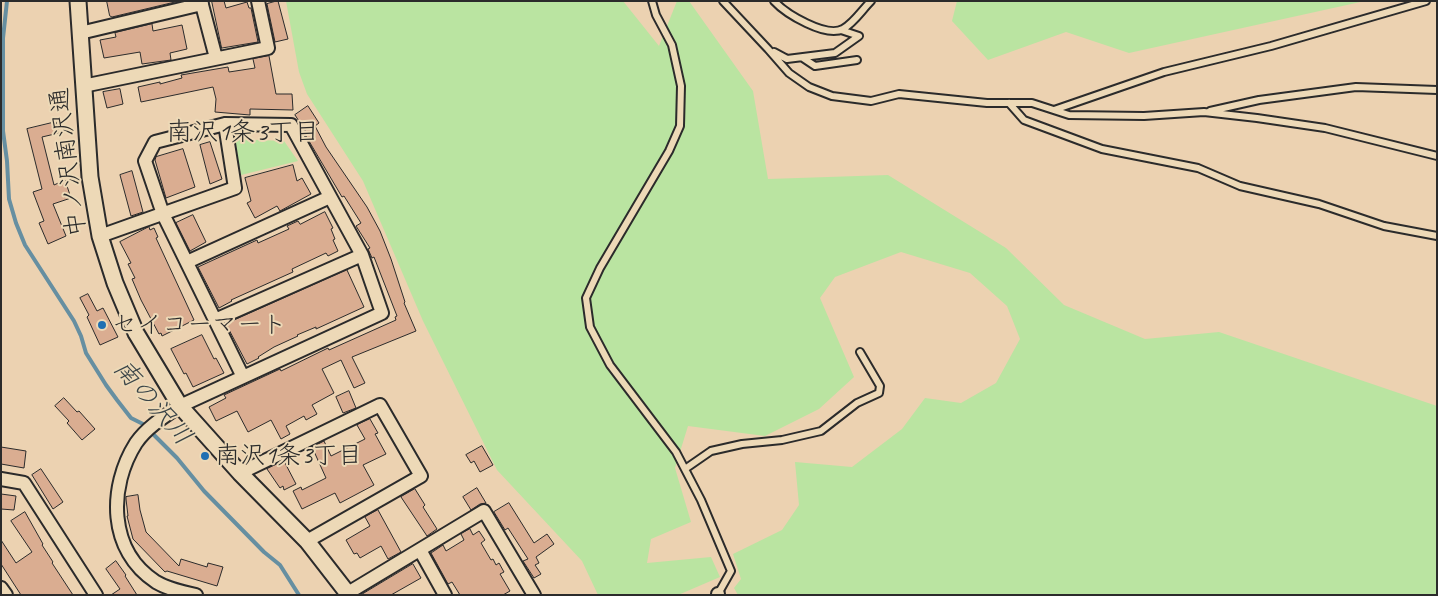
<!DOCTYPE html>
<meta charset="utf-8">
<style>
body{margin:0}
#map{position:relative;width:1438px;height:596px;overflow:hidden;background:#ecd2b1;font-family:Caveat,sans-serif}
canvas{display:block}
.frame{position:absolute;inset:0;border:2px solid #2b2b2b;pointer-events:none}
</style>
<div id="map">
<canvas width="1438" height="596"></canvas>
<div class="frame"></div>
</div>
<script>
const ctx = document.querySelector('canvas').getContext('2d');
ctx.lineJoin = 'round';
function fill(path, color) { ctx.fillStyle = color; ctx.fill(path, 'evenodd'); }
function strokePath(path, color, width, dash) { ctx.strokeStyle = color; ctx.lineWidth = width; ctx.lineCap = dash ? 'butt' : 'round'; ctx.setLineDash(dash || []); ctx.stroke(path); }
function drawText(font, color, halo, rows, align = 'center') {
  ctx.font = font + ' Caveat,"Klee One",sans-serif'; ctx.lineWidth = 4; ctx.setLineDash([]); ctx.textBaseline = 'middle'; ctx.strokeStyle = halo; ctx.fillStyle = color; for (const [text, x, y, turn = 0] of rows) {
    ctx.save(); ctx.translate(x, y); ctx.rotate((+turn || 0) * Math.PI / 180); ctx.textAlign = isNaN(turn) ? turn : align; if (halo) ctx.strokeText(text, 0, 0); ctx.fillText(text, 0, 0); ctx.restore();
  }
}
const green = new Path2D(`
 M286,1H623L659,46L677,1H689L753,91L768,179L888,175L1006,248L1064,305L1145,339L1219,332L1437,406V595H738L734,588L741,579L733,554L782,530L799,505L795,462L852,467L902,429L925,398L961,403L996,383L1020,339L1007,306L970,273L901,252L835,277L820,298L854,377L819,409L765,436L688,426L675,468L691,522L651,539L647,563L711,557L720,577L678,595H598L582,561L497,470L423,321L363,181L307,94L299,72Z
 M957,1H1365L1129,53L1066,32L988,60L952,21Z
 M235,139L284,141L298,161L241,175Z`);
const stream = new Path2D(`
 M7,1L3,38V131L7,161L9,199L16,223L25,245L74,321L81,336L86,353L106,385L117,400L131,418L143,424L177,458L204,491L264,552L280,565L299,595`);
const building = new Path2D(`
 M107,1H175V2L112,17L110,16Z
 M212,1H224L226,8L247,2L249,8H251L258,42L222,48Z
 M278,1L288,39L275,42L267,4Z
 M152,24L153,31L182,25L187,49L170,53L171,60L142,64L140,52L104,58L100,40L116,37L115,33Z
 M269,56L276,94H292L293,110L250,109V115L215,112L216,99L213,87L141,102L138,87L160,82V84L182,78L181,75L228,67L229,72L255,68L253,59Z
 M120,89L123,104L107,108L103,92Z
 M308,106L319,123L315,126L326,147L367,207L380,231L391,259L405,302L404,303L416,331L352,357L365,383L354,388L341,360L322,369L334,393L312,405L317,414L306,420L304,416L286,426L290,434L281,439L271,420L248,432L237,411L216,421L209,407L226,398L224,395L280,369L281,371L328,348L329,350L396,320L395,317L397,316L374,257L372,258L368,249L370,248L356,226L361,223L344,196L342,197L306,136L308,135L295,115Z
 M56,122L59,133L42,137L54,185L65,180L71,198L53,204L66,236L48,244L39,223L44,221L33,192L42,189L27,129Z
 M210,142L222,179L210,184L200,145Z
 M183,149L195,187L166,198L155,160L156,157Z
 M293,165L297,181L302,178L311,194L280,211L277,206L255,218L247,203L251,201L245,178Z
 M132,171L143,212L131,216L120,175Z
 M325,212L333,228L331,229L335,239L333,240L338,251L328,256L326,253L292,269L293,272L231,300L232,301L219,308L198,267L257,240L258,243L289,229L287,226L298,221L300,224Z
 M193,215L206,242L190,251L176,223Z
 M149,227L150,230L154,228L158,237L156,238L194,320L162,336L161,333L159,334L141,300L132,279L135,278L128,264L131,263L120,242Z
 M347,270L364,307L316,329V327L297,335L298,336L274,347L258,357L259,358L247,364L226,324Z
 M88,294L97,311L103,308L118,337L100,345L87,317L89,315L80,298Z
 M202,335L214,359L216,358L224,373L193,387L186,373L184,374L171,349Z
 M349,391L356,408L343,413L336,397Z
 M64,398L77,412L79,411L95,429L82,440L67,423L69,421L55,406Z
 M370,419L378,433L375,434L386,454L363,465L374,485L340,503L335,493L302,509L293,491L301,487L302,490L326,478L312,447L324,441L331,456L365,439L357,425Z
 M482,446L493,465L480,472L474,461L471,463L466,455Z
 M1,447L26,451L24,468L1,464Z
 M284,461L296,484L284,490L283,486L280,488L267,469Z
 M41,469L63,502L53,509L32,475Z
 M477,488L486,503L480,504L471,510L463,497Z
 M415,489L425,505L423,507L437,529L427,536L401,497Z
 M1,494L16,496L14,510L1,509Z
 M138,495L140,510L146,532L179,566L181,559L207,567L208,563L223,567L217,586L167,571L165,572L133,539L127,516H128L126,499V497Z
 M509,503L534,543L547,534L554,544L536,557L539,563L535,565L541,574L534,578L523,561L528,559L508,528L505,530L494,512Z
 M378,510L401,552L388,559L381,546L360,558L357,553L354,554L346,540L370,526L365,517Z
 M25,512L43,544L42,545L53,562L52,563L73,595H21L1,564V540L16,563L32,552L11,521Z
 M470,529L473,535L479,531L485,540L481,543L491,560L493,559L496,565L499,563L504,572L500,574L510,591L503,595H460L452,582L448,584L431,553L443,545L446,551L464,540L461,534Z
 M116,561L126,575L125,576L137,595H111L120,589L106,569Z
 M413,564L421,578L391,595H361Z`);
const service = new Path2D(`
 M652,1L656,15L672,45L681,86L680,126L669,151L600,268L586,298L590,327L610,365L676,452L701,500L731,571L718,594
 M723,1L768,49L789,73L809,87L832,96L871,101L899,94L987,103H1032L1069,115L1144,116L1204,112L1257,118L1325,128L1437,156
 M774,1C786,14 826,38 843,29C854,23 862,10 871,1
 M774,52L787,59L835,53L859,36L841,30
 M803,58L815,66L857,60
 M1009,103L1024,120L1102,149L1198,168L1240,186L1319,204L1384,226L1437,236
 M1054,110L1164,72L1271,46L1426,1
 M1210,111L1259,100L1356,87L1437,90
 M685,469L711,451L742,444L782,440L821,431L857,403L879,393L880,386L860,352`);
const minor = new Path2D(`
 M201,1L216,58
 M80,33L202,4
 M83,86L268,48L258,1
 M100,236L235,188L225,124
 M187,262L330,197
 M215,320L362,255
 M240,473L380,405L421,476L307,541
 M1,479L24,483L96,595
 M420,550L445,595
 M1,588L6,595
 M348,593L484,511L534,595
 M196,595C182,592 168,589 156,582C108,551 108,487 136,443C147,427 165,416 180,406L382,313L362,255L291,125L225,124L155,142L145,161L163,214L243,377
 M718,595V594`);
const tertiary = new Path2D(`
 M78,1L90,177L100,236L115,283L136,333L180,406L240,473L307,541L349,595`);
const markers = [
 [102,325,5,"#1f6fb2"],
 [205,456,5,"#1f6fb2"]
];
const streetNames = [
 ["中ノ沢南沢通",69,162,-97]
];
const poiNames = [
 ["セイコーマート",112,325],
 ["南沢1条3丁目",215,456]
];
const neighbourhoodNames = [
 ["南沢1条3丁目",243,133]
];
const waterNames = [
 ["南の沢川",152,403,49]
];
fill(green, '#bae4a1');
strokePath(stream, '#668fa1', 4);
fill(building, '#daad91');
strokePath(building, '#2b2b2b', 1);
strokePath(service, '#2b2b2b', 10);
strokePath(minor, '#2b2b2b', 16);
strokePath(tertiary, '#2b2b2b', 19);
strokePath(service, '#edd9b7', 6);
strokePath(minor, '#edd9b7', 12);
strokePath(tertiary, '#edd9b7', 15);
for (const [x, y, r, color] of markers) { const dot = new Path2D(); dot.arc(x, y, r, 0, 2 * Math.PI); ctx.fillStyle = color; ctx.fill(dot); strokePath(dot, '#edd9b7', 2); }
drawText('25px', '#2b2b2b', '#edd9b7', streetNames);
drawText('25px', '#2b2b2b', '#edd9b7', poiNames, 'left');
drawText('26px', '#2b2b2b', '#edd9b7', neighbourhoodNames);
drawText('italic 26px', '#3a4448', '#edd9b7', waterNames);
</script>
